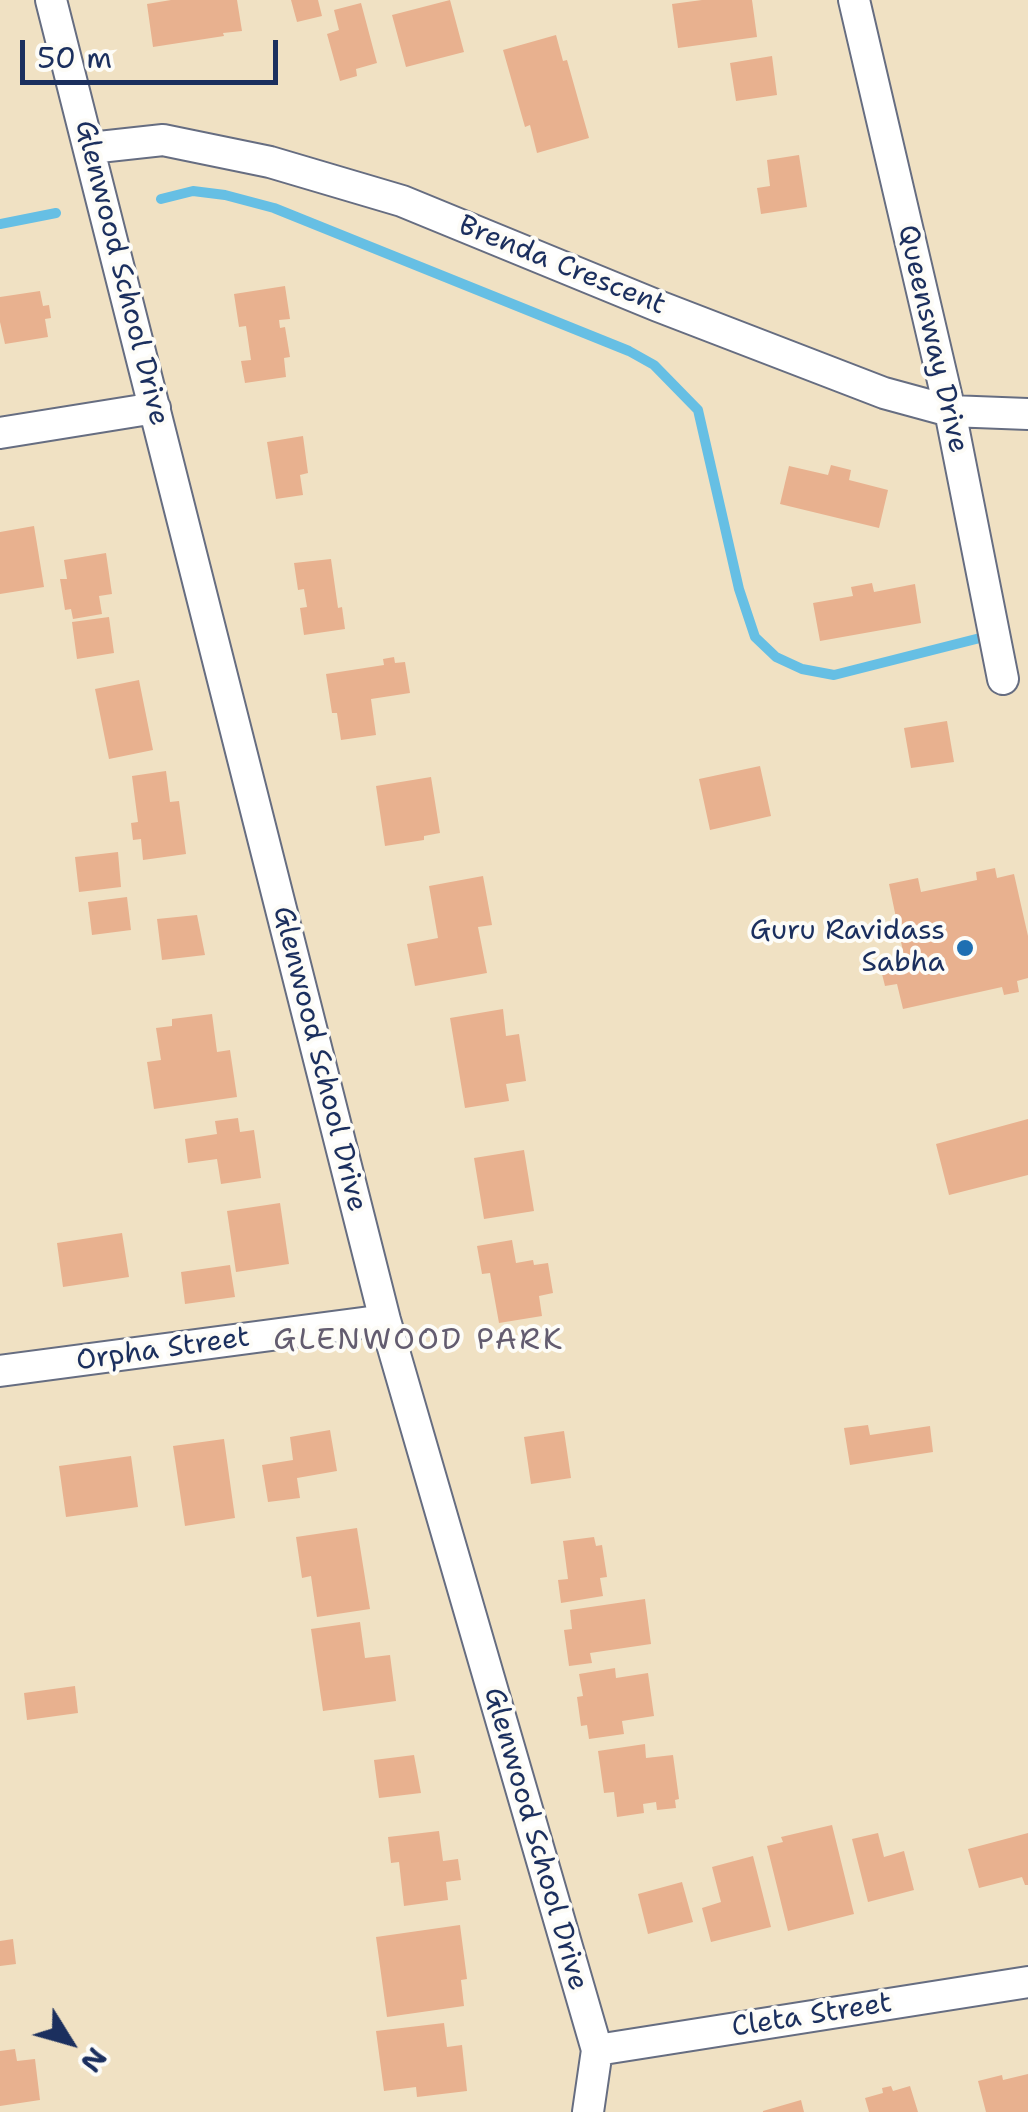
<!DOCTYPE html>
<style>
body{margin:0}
#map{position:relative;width:1028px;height:2112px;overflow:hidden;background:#f0e1c3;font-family:"Shantell Sans",sans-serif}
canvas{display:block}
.north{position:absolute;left:20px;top:1992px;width:100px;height:100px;-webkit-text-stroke:8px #fdfcf7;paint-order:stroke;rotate:127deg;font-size:28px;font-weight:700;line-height:40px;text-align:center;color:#1b2f5e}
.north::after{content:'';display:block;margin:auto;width:35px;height:45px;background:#1b2f5e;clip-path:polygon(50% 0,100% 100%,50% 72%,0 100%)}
.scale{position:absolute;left:20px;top:40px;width:258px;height:45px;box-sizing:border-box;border:5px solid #1b2f5e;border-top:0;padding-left:12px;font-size:30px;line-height:35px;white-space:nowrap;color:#1b2f5e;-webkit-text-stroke:8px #fdfcf7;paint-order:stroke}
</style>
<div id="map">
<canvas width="1028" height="2112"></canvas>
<div class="north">N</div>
<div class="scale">50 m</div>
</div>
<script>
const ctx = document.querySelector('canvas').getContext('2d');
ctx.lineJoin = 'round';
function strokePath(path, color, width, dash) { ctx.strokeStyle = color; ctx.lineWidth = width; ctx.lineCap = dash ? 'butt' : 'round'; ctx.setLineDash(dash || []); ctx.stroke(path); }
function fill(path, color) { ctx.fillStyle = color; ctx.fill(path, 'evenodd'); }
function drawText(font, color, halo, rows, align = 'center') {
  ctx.font = font + ' "Shantell Sans",sans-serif'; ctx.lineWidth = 8; ctx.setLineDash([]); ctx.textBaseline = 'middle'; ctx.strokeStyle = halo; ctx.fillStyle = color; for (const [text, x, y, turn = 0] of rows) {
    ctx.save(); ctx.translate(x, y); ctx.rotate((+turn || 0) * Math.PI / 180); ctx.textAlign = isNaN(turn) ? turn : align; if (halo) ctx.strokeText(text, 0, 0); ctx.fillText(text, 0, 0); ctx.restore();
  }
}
const stream = new Path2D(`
 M161,199L193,191L225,195L274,208L629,351L654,365L698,410L739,589L755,637L776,657L802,669L834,675L984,637
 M0,224L56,213`);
const building = new Path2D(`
 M171,0H237L242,31L223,33L224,36L153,47L147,4Z
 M291,0H318L322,16L297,22Z
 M450,0L464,52L406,67L392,15Z
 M702,0H752L757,37L678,48L672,4Z
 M361,3L377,63L356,69L357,76L340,81L327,34L339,30L334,10Z
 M556,35L563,61L567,60L589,138L537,153L530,125L525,127L503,50Z
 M772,56L777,95L736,101L730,63Z
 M799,155L807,207L761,214L757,188L770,186L767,160Z
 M285,286L290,319L279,320L280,328L285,327L290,357L284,358L286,377L245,383L241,361L251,360L246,326L239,327L234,294Z
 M40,291L43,306L49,305L51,318L45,319L48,337L5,344L0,322V297Z
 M303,436L308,473L300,475L303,495L276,499L267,442Z
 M831,465L851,470L849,480L888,490L879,528L780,504L789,466L828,475Z
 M34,526L44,587L0,594V532Z
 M106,553L112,594L99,596L102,614L73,619L71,609L65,610L60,579H67L64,560Z
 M331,559L338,608L342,607L345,629L304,635L300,608L307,607L304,589L298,590L294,563Z
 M872,583L874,592L915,584L921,623L820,641L813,603L853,596L851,587Z
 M109,617L114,653L77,659L72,622Z
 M394,657L395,663L405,662L410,693L371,699L376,735L341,740L337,713H332L326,674L384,665L383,659Z
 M139,680L153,750L109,759L95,689Z
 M947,721L954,762L911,768L904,728Z
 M760,766L771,816L710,830L699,779Z
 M166,771L170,802L179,801L186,854L143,860L141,839L133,840L131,823L138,822L132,776Z
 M431,777L440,833L424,836V840L385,846L376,786Z
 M118,852L121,887L79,892L75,857Z
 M995,868L997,878L1014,874L1028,936V978L1017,981L1019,992L1004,995L1002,987L903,1009L897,984L885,986L880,966L905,961L889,884L918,878L921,892L977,880L976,872Z
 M483,876L492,925L478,927L487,973L415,986L407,944L438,938L429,886Z
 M127,897L131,930L92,935L88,902Z
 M197,915L205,955L162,960L157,919Z
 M503,1009L506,1036L519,1034L526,1081L506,1084L509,1101L465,1108L450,1018Z
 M212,1014L217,1052L230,1050L237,1097L154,1109L147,1062L161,1060L156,1028L172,1026V1019Z
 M238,1118L240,1132L254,1130L261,1178L221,1184L217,1159L188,1163L185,1139L217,1134L215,1121Z
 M1028,1119V1175L949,1195L936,1144Z
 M524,1150L534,1211L484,1219L474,1158Z
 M280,1203L289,1264L236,1272L227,1211Z
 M122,1233L129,1277L63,1287L57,1243Z
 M512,1240L516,1263L533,1260L534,1265L548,1263L553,1293L539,1296L542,1316L499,1323L490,1273L482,1274L477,1246Z
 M230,1265L235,1297L185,1304L181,1272Z
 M868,1425L870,1435L930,1426L933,1452L850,1465L844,1428Z
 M330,1430L337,1471L297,1478L300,1498L268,1502L262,1465L293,1460L290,1437Z
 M564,1431L571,1478L531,1484L524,1437Z
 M224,1439L235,1518L185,1526L173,1446Z
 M131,1456L138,1507L66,1517L59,1466Z
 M357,1528L370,1609L317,1617L311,1576L302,1578L296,1537Z
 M594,1537L596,1546L602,1545L607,1577L600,1578L603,1596L561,1603L558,1580L568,1579L563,1541Z
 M645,1599L651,1644L590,1653L592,1663L569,1666L564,1630L572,1629L570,1610Z
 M360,1622L365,1658L390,1655L396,1701L323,1711L311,1629Z
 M615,1668L616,1678L648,1673L654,1716L622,1721L624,1734L589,1739L587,1725L581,1726L577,1697L583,1696L579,1674Z
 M75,1686L78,1713L27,1720L24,1693Z
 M645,1744L646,1758L673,1755L679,1799L675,1800L676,1808L657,1810L656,1802L643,1804L644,1813L617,1817L614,1792L604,1793L598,1751Z
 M414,1755L421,1793L379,1798L374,1760Z
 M832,1825L854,1914L788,1931L767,1846L783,1842L781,1837Z
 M439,1831L443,1861L458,1859L461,1880L446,1882L448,1900L404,1906L399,1862L391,1863L388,1837Z
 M878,1833L884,1857L904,1851L914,1890L868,1902L852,1839Z
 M1028,1833V1885H1025L1022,1877L979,1888L968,1849Z
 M753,1856L771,1927L711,1942L702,1908L721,1902L712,1867Z
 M682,1882L693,1922L648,1934L638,1894Z
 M460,1925L467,1979L461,1980L464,2006L387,2017L376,1937Z
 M13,1939L16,1964L0,1966V1941Z
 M444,2023L447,2047L462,2045L467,2091L417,2097L416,2087L384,2091L376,2031Z
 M15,2049L17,2061L35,2059L40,2100L0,2106V2051Z
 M1028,2074V2112H986L978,2081L1002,2075L1003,2080Z
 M891,2086L893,2091L910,2086L918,2112H869L865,2098L883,2093L882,2088Z
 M801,2100L804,2112H763V2111Z`);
const street = new Path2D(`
 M51,0L385,1320L597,2050L588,2112
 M854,0L950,411L1003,679
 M90,148L163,140L270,162L402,201L658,306L884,393L950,411L1028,414
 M0,433L155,408
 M0,1371L385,1320
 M597,2050L1028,1982`);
const markers = [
 [965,948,10,"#1f6fb2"]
];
const streetNames = [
 ["Brenda Crescent",562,266,22],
 ["Glenwood School Drive",121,273,76],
 ["Queensway Drive",932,339,77],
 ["Glenwood School Drive",319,1059,76],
 ["Orpha Street",163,1350,-8],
 ["Glenwood School Drive",535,1839,74],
 ["Cleta Street",812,2016,-9]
];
const poiNames = [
 ["Guru Ravidass",945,932],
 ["Sabha",945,964]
];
const neighbourhoodNames = [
 ["GLENWOOD PARK",419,1341]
];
strokePath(stream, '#66bfe4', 10);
fill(building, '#e8b18f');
strokePath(street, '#666d81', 34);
strokePath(street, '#fff', 30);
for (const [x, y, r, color] of markers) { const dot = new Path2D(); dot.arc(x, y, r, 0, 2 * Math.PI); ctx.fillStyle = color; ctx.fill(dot); strokePath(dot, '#fdfcf7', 4); }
drawText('28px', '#1b2f5e', '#fdfcf7', streetNames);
drawText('28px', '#1b2f5e', '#fdfcf7', poiNames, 'right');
ctx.letterSpacing = '2.5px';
drawText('30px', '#635c6f', '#fdfcf7', neighbourhoodNames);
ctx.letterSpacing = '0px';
</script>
